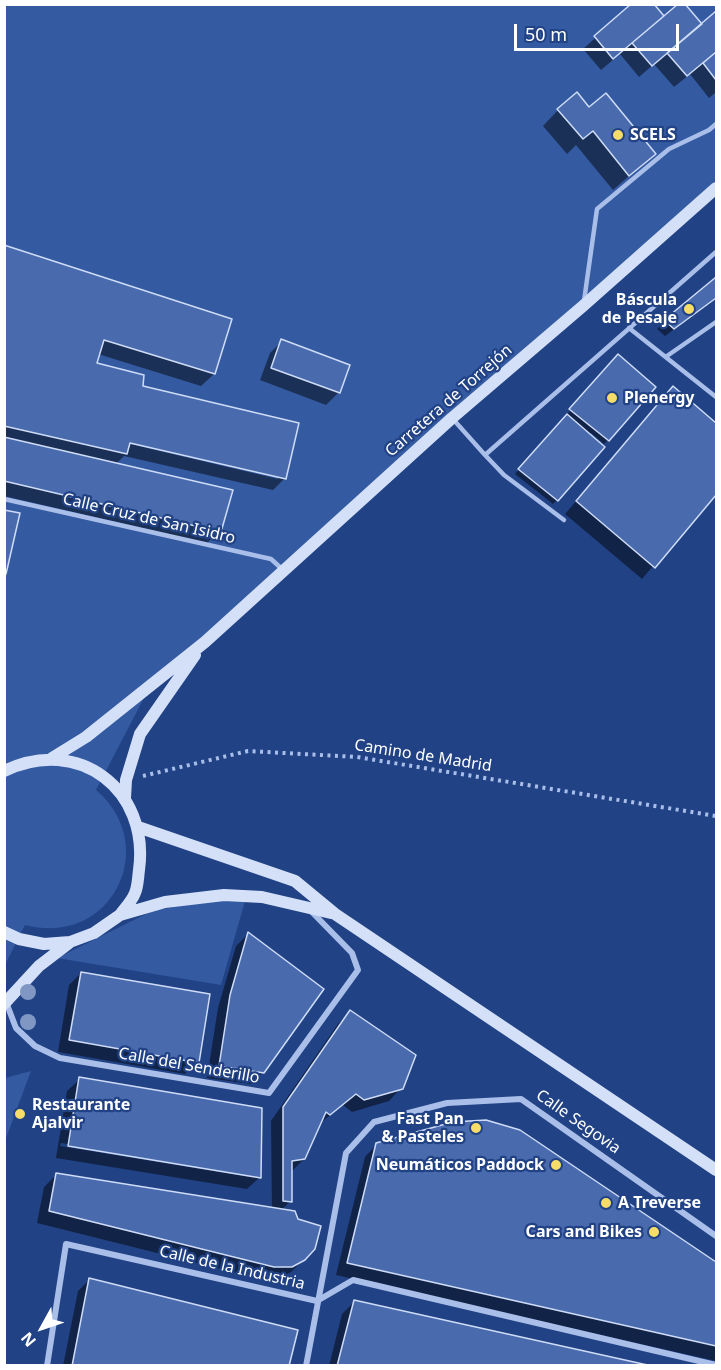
<!DOCTYPE html>
<meta charset="utf-8">
<style>
body{margin:0}
#map{position:relative;width:721px;height:1370px;overflow:hidden;background:#214285;font-family:"Noto Sans",sans-serif}
canvas{display:block}
.frame{position:absolute;inset:0;border:6px solid #fff;pointer-events:none}
.north{position:absolute;left:12px;top:1298px;width:60px;height:60px;-webkit-text-stroke:4px #214285;paint-order:stroke;rotate:230deg;font-size:16px;font-weight:700;line-height:24px;text-align:center;color:#fff}
.north::after{content:'';display:block;margin:auto;width:21px;height:27px;background:#fff;clip-path:polygon(50% 0,100% 100%,50% 72%,0 100%)}
.scale{position:absolute;left:514px;top:24px;width:165px;height:27px;box-sizing:border-box;border:3px solid #fff;border-top:0;padding-left:8px;font-size:18px;line-height:21px;white-space:nowrap;color:#fff;-webkit-text-stroke:4px #214285;paint-order:stroke}
</style>
<div id="map">
<canvas width="721" height="1370"></canvas>
<div class="frame"></div>
<div class="north">N</div>
<div class="scale">50 m</div>
</div>
<script>
const ctx = document.querySelector('canvas').getContext('2d');
ctx.lineJoin = 'round';
function fill(path, color) { ctx.fillStyle = color; ctx.fill(path, 'evenodd'); }
function strokePath(path, color, width, dash) { ctx.strokeStyle = color; ctx.lineWidth = width; ctx.lineCap = dash ? 'butt' : 'round'; ctx.setLineDash(dash || []); ctx.stroke(path); }
function drawText(font, color, halo, rows, align = 'center') {
  ctx.font = font + ' "Noto Sans",sans-serif'; ctx.lineWidth = 4.5; ctx.setLineDash([]); ctx.textBaseline = 'middle'; ctx.strokeStyle = halo; ctx.fillStyle = color; for (const [text, x, y, turn = 0] of rows) {
    ctx.save(); ctx.translate(x, y); ctx.rotate((+turn || 0) * Math.PI / 180); ctx.textAlign = isNaN(turn) ? turn : align; if (halo) ctx.strokeText(text, 0, 0); ctx.fillText(text, 0, 0); ctx.restore();
  }
}
const green = new Path2D(`
 M5,5H716V180L145,696L96,790C162,846 111,948 25,925L5,965Z
 M247,894L221,985L57,958L152,911Z
 M31,1071L5,1141V1078Z`);
const shadow = new Path2D(`
 M633,4L663,18L701,26L716,13V92L709,98L690,74L674,87L654,64L639,77L620,54L601,70L583,49Z
 M589,109L654,154L613,190L576,145L567,154L543,126L558,110Z
 M4,246L230,320L214,374L201,386L98,354L95,364L141,387L285,478L273,490L124,456L116,464L219,531L207,543L4,496ZM123,440L278,476V479L122,442Z
 M716,279V298L665,336L657,329Z
 M282,341L348,366L338,393L326,405L260,380L270,353Z
 M618,356L654,387L604,444L591,433L589,435L603,447L553,504L515,474Z
 M673,388L716,425V492L642,579L565,514Z
 M248,934L263,1072L251,1084L207,1078L218,1008L236,946Z
 M81,973L197,1062L185,1074L58,1052L69,985Z
 M350,1012L401,1088L389,1101L352,1112L343,1105L319,1124L304,1159L292,1171L291,1201L281,1210L304,1259L291,1272L279,1278L261,1279L37,1223L44,1187L57,1174L272,1209L271,1121L338,1024Z
 M80,1079L260,1177L247,1189L56,1158L67,1091ZM61,1143L250,1174V1177L60,1146Z
 M519,1131L716,1264V1361L336,1275L365,1157L377,1144Z
 M90,1279L288,1366H63L78,1291Z
 M354,1302L645,1366H329L342,1314Z`);
const building = new Path2D(`
 M631,4H654L664,16L613,59L594,36Z
 M678,4H685L702,24L652,66L632,43Z
 M716,11V52L687,76L667,53Z
 M716,52V80L703,63Z
 M577,92L589,107L606,93L656,154L629,176L593,131L583,139L557,109Z
 M4,245L232,319L215,374L104,340L97,363L144,375L143,386L299,423L286,479L130,443L127,454L4,426Z
 M716,277V298L674,329L664,320Z
 M281,339L350,365L340,393L271,368Z
 M618,354L656,387L609,441L569,409Z
 M673,386L716,423V495L655,568L576,501Z
 M567,414L605,447L558,501L518,469Z
 M4,437L233,490L221,532L4,481Z
 M4,510L20,513L6,574H4Z
 M248,932L324,989L264,1073L219,1066L230,995Z
 M81,972L210,994L199,1063L69,1040Z
 M350,1010L416,1055L403,1089L364,1100L356,1094L330,1115L326,1112L305,1159L292,1161V1202L283,1201V1107Z
 M79,1077L262,1108L261,1178L68,1146Z
 M486,1120L520,1130L716,1262V1346L347,1263L376,1143L453,1122Z
 M56,1173L295,1211L298,1219L321,1226L315,1249L305,1260L292,1267H274L49,1211Z
 M89,1278L298,1330L289,1366H72Z
 M354,1300L652,1366H337Z`);
const path = new Path2D(`
 M143,776L248,751L357,757L716,816`);
const lane = new Path2D(`
 M584,301L597,209L669,149L709,130L716,124
 M629,328L716,397
 M667,356L716,322
 M452,418L485,455L716,252
 M485,455L504,475L564,520
 M4,499L271,559L282,569`);
const street = new Path2D(`
 M6,1002L16,1028L35,1046L60,1058L269,1093L358,970L352,953L310,910
 M47,1366L66,1244L317,1301L353,1280L716,1365
 M306,1366L346,1153L374,1122L447,1103L521,1099L716,1236`);
const secondary = new Path2D(`
 M52,758L86,737L205,642L452,418L583,306L716,188
 M4,771C79,735 150,790 139,870C138,877 138,886 135,893C132,901 125,908 120,915
 M125,798L126,780L140,734L195,655
 M138,827L295,881L335,914L716,1170
 M4,932L19,939L44,944L70,942L94,933L120,915L165,902L224,895L262,897L331,913
 M4,1004L39,966L69,943`);
const trees = [
 [28,992],
 [28,1022]
];
const markers = [
 [618,135,6,"#f6dd6a"],
 [689,309,6,"#f6dd6a"],
 [612,398,6,"#f6dd6a"],
 [20,1114,6,"#f6dd6a"],
 [476,1128,6,"#f6dd6a"],
 [556,1165,6,"#f6dd6a"],
 [606,1203,6,"#f6dd6a"],
 [654,1232,6,"#f6dd6a"]
];
const poiNames = [
 ["SCELS",630,135],
 ["Báscula",677,300,"right"],
 ["de Pesaje",677,318,"right"],
 ["Plenergy",624,398],
 ["Restaurante",32,1105],
 ["Ajalvir",32,1123],
 ["Fast Pan",464,1119,"right"],
 ["& Pasteles",464,1137,"right"],
 ["Neumáticos Paddock",544,1165,"right"],
 ["A Treverse",618,1203],
 ["Cars and Bikes",642,1232,"right"]
];
const streetNames = [
 ["Carretera de Torrejón",449,401,-41],
 ["Calle Cruz de San Isidro",149,519,13],
 ["Camino de Madrid",423,756,9],
 ["Calle del Senderillo",189,1066,10],
 ["Calle Segovia",578,1122,35],
 ["Calle de la Industria",232,1268,13]
];
fill(green, '#345aa2');
fill(shadow, '#0007');
fill(building, '#496bae');
strokePath(building, '#cedcf7', 1.5);
strokePath(path, '#a9bfe9', 4, [3, 4.5]);
strokePath(lane, '#a9bfe9', 4.5);
strokePath(street, '#a9bfe9', 6);
strokePath(secondary, '#d4e0f7', 12);
ctx.fillStyle = '#8097c4';
for (const [x, y] of trees) { ctx.beginPath(); ctx.arc(x, y, 8, 0, 2 * Math.PI); ctx.fill(); }
for (const [x, y, r, color] of markers) { const dot = new Path2D(); dot.arc(x, y, r, 0, 2 * Math.PI); ctx.fillStyle = color; ctx.fill(dot); strokePath(dot, '#214285', 2); }
drawText('bold 16px', '#fff', '#214285', poiNames, 'left');
drawText('16px', '#fff', '#214285', streetNames);
</script>
